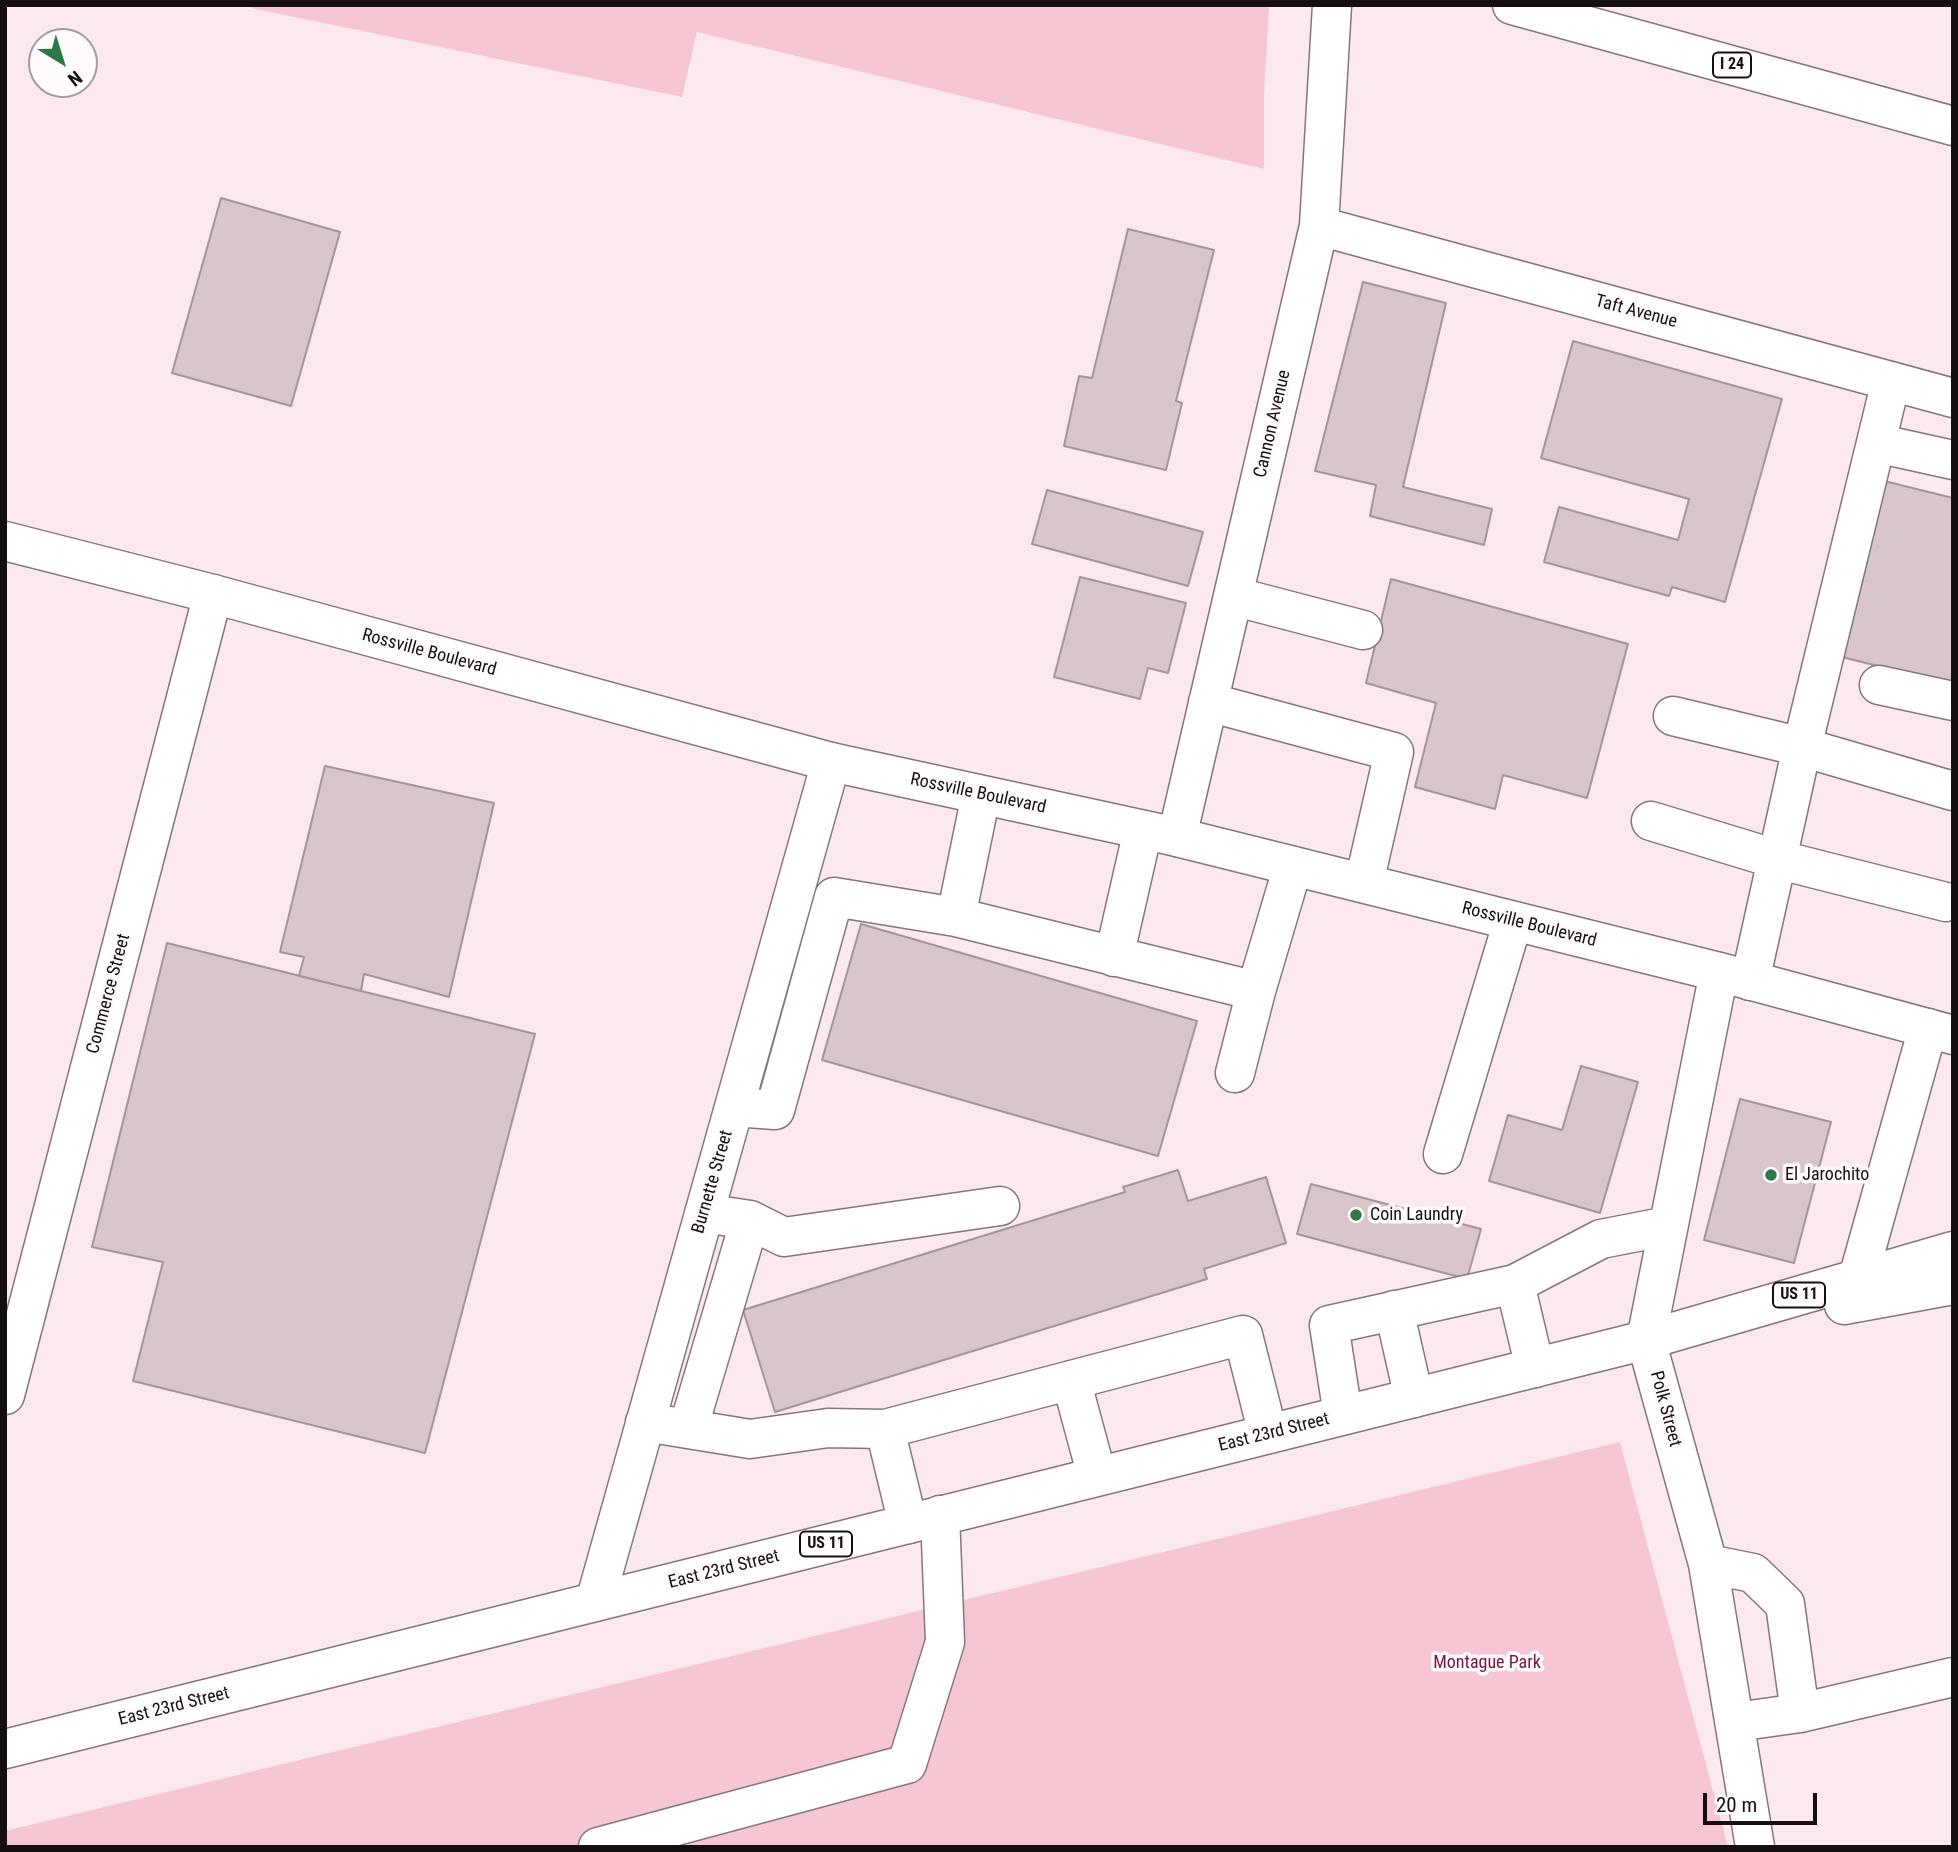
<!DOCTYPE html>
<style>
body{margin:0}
#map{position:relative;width:1958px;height:1852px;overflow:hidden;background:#fce9ed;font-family:"Roboto Condensed",sans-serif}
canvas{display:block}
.frame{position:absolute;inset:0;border:7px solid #150f10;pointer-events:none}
.north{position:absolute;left:28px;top:28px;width:70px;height:70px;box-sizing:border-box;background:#fffbfc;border:2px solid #a19d9e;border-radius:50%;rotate:142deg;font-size:19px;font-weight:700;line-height:28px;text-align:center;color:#150f10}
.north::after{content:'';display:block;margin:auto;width:24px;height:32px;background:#2c7847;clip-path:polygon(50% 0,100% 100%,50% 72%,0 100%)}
.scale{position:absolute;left:1703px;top:1793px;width:114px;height:32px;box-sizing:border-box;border:4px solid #150f10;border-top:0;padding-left:9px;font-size:21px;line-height:24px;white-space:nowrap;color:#150f10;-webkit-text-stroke:5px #fffbfc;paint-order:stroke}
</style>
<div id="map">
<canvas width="1958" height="1852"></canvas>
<div class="frame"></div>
<div class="north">N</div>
<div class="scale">20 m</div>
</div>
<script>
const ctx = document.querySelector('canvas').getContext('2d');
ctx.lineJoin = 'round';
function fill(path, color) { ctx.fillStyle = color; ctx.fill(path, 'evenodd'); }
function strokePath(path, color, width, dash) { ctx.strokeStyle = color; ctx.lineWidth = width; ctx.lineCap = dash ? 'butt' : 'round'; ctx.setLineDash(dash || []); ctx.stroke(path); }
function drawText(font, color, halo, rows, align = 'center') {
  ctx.font = font + ' "Roboto Condensed",sans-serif'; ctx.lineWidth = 7; ctx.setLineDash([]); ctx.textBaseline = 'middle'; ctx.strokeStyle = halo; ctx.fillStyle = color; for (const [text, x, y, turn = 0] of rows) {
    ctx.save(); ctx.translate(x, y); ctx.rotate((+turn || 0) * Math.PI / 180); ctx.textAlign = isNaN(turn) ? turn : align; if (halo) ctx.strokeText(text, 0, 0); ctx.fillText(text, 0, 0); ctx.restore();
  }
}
const green = new Path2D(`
 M252,5H1263L1269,7L1264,94V169L697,32L682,97L251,8Z
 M1620,1442L1728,1847H5V1831Z`);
const building = new Path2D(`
 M221,198L340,232L291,406L172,373Z
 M1128,229L1214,250L1176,401L1182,403L1166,470L1064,446L1079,376L1092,378Z
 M1363,282L1446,303L1403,487L1492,509L1484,545L1370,516L1376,485L1315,471Z
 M1573,341L1782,399L1725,602L1672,587L1669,596L1544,562L1559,507L1678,540L1689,499L1541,458Z
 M1876,479L1953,498V685L1830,654Z
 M1047,490L1203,532L1188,586L1032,544Z
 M1080,577L1186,603L1168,673L1148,668L1140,699L1054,677Z
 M1391,579L1628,644L1587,798L1503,775L1495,809L1415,787L1436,703L1366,683Z
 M325,766L494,803L449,997L364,974L361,991L299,976L304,957L280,952Z
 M861,924L1197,1021L1158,1156L822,1060Z
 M167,943L535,1034L425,1453L133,1381L163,1262L92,1247Z
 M1581,1066L1638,1082L1600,1213L1489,1181L1508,1115L1562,1130Z
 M1740,1099L1831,1122L1794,1263L1704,1240Z
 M1178,1170L1188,1201L1266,1177L1286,1243L1204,1269L1207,1279L775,1412L743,1310L1125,1192L1123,1187Z
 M1311,1184L1481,1229L1467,1279L1297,1234Z`);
const minor = new Path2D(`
 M1319,226L1953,398
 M1876,443L1953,460
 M1233,596L1363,630
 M1879,685L1953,701
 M1208,702L1394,752L1364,883
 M1673,716L1802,747L1953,791
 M1651,821L1776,859L1946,902
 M1177,837L1319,226L1332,5
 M956,917L981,795
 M1114,957L1143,830
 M1719,972L1646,1340L1708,1564L1755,1847
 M1750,981L1802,747L1891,381
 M1235,1073L1256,991
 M734,1107L775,1110L834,897L956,917L1256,991L1293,866
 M1443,1154L1513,921
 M750,1220L784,1237L1000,1206
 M1858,1278L1928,1028
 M1515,1284L1535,1368
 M1394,1310L1414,1398
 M1071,1380L1097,1476
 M5,1395L213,594
 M1343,1415L1329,1325L1515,1284L1601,1239L1668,1226
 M645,1422L750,1439L828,1428L885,1429L1243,1335L1268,1434
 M688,1429L750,1220L704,1213
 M885,1429L908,1524
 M1708,1564L1753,1573L1785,1604L1800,1713L1953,1677
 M595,1602L831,762
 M1736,1722L1800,1713
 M598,1847L907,1764L945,1642L940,1515`);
const major = new Path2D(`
 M5,541L213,594L831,762L1177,837L1719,972L1953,1035
 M1844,1305L1953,1285
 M5,1749L1646,1340L1953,1251`);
const highway = new Path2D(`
 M1512,5L1953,126`);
const markers = [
 [1771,1175,7,"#2c7847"],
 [1356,1215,7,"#2c7847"]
];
const shields = [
 [1732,65,38],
 [1799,1295,52],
 [826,1544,52]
];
const shieldNames = [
 ["I 24",1732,65],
 ["US 11",1799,1295],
 ["US 11",826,1544]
];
const streetNames = [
 ["Taft Avenue",1636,312,15],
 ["Cannon Avenue",1273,424,-77],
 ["Rossville Boulevard",429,653,15],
 ["Rossville Boulevard",978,794,12],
 ["Rossville Boulevard",1529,925,14],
 ["Commerce Street",109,994,-75],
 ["Burnette Street",713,1182,-74],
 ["Polk Street",1665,1409,75],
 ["East 23rd Street",1274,1433,-14],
 ["East 23rd Street",724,1570,-14],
 ["East 23rd Street",174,1707,-14]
];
const poiNames = [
 ["El Jarochito",1785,1175],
 ["Coin Laundry",1370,1215]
];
const parkNames = [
 ["Montague Park",1487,1663]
];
fill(green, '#f6c7d2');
fill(building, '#d8c6ca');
strokePath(building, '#a69598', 2);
strokePath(minor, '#867679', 41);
strokePath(major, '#867679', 41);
strokePath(highway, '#867679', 41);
strokePath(minor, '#fff', 38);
strokePath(major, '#fff', 38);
strokePath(highway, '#fff', 38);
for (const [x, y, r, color] of markers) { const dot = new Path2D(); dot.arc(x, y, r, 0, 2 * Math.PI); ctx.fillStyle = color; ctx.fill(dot); strokePath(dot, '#fffbfc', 2.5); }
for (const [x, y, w] of shields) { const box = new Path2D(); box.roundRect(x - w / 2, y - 12.5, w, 25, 5); ctx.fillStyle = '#fffbfc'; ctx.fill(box); strokePath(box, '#150f10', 2); }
drawText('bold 16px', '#150f10', null, shieldNames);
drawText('18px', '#150f10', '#fffbfc', streetNames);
drawText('18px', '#150f10', '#fffbfc', poiNames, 'left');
drawText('18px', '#78153d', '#fffbfc', parkNames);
</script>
